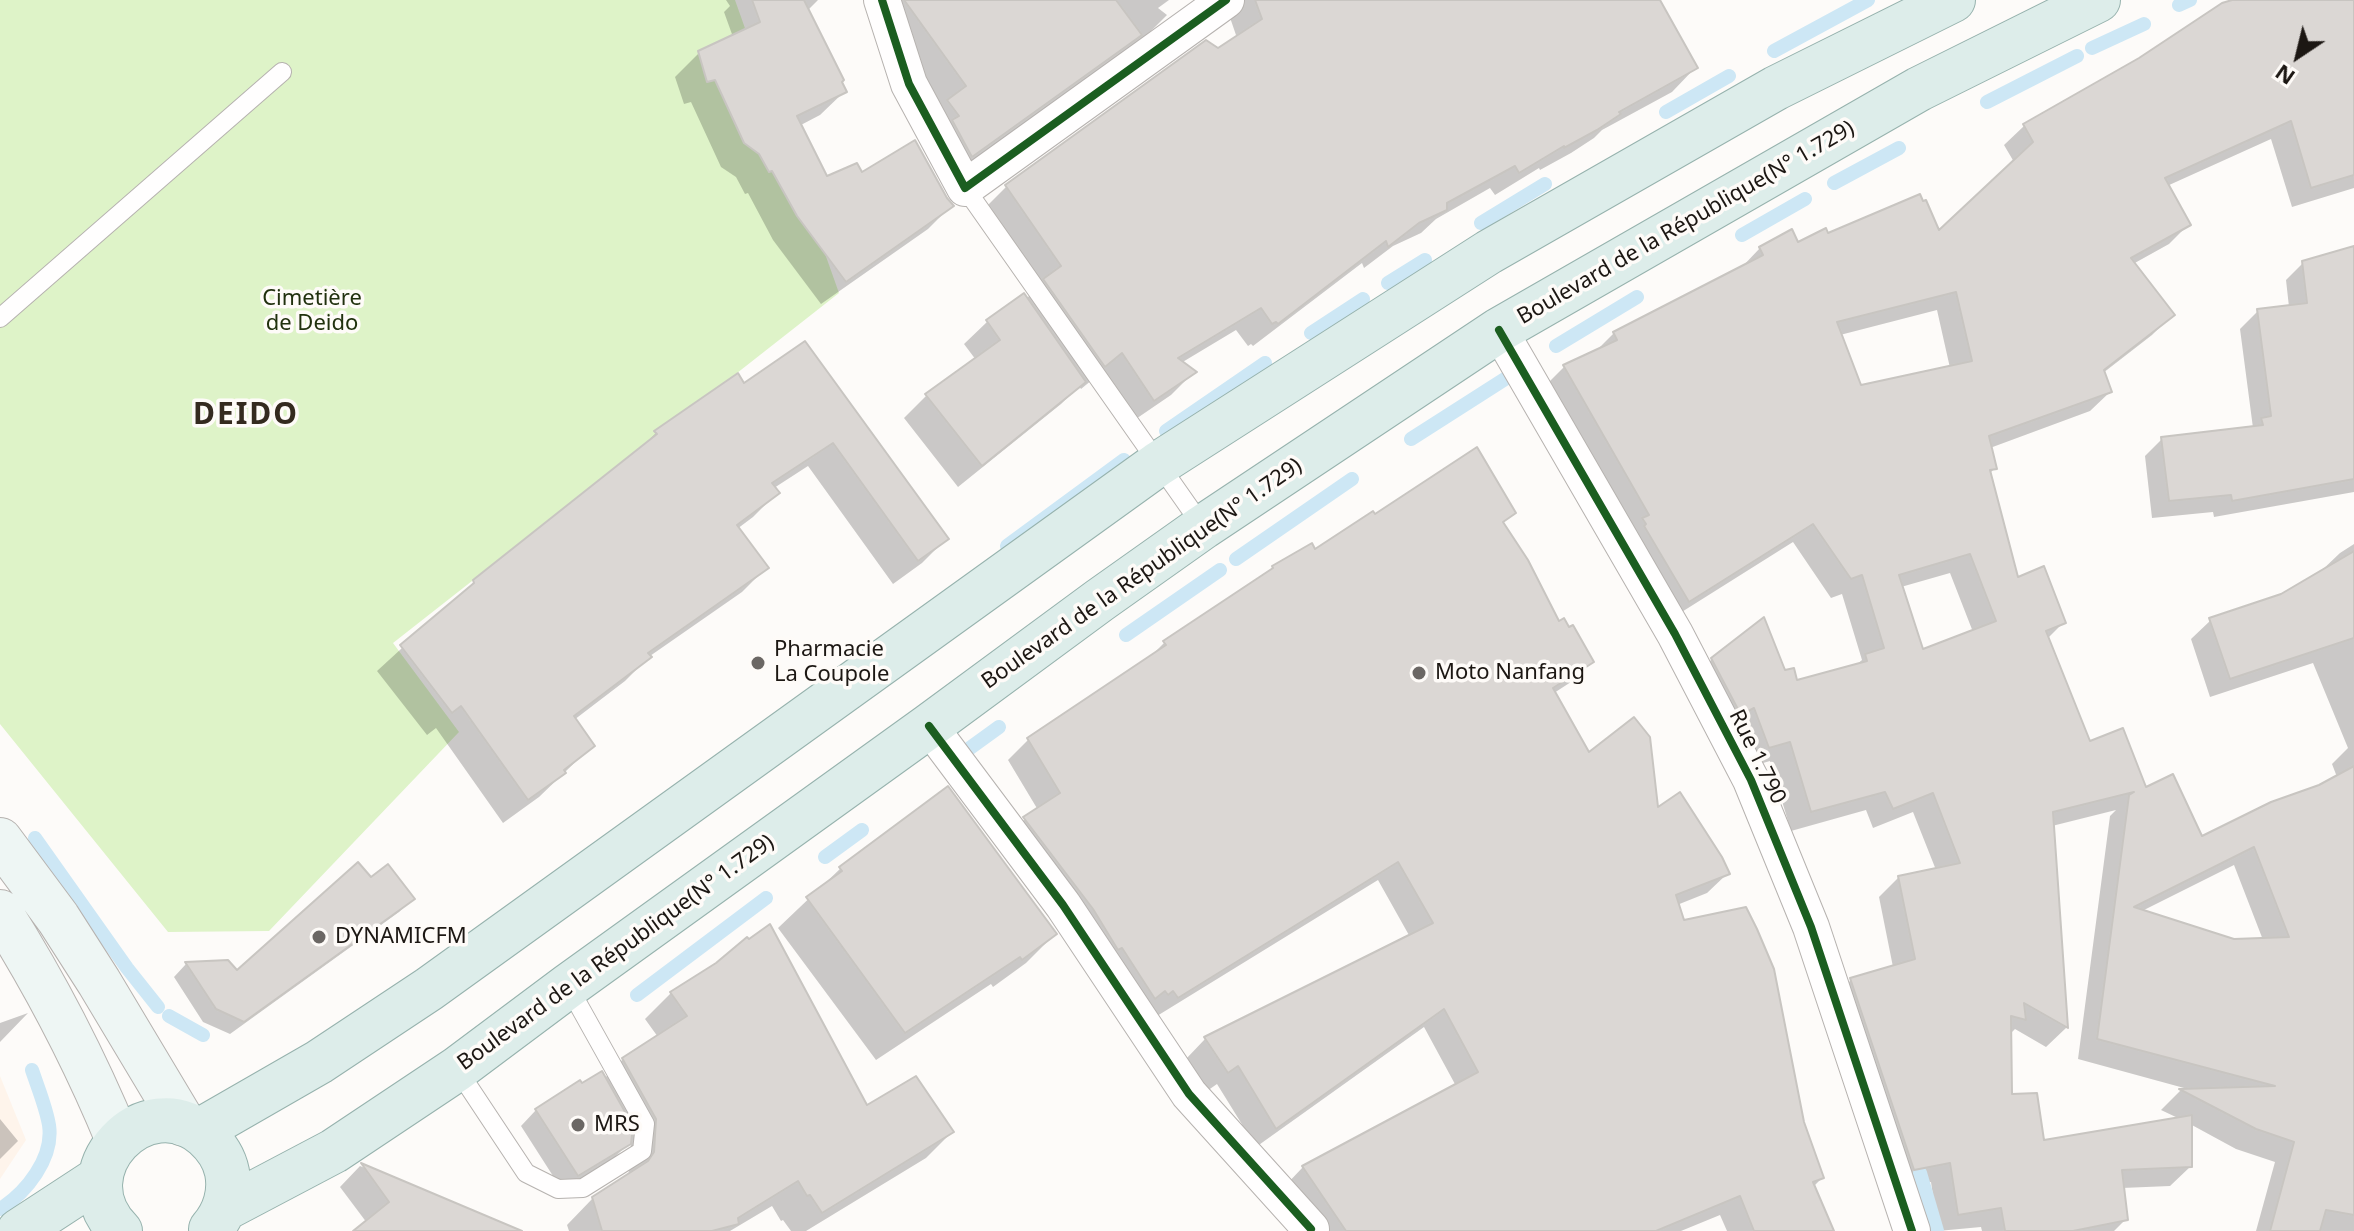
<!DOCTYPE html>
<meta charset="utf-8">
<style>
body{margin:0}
#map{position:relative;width:2354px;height:1231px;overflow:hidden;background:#fdfbf9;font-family:"Noto Sans",sans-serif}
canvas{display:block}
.north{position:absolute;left:2258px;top:16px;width:80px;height:80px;-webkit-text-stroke:6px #fefbf8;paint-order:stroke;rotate:215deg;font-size:22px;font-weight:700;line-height:32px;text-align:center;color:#1c1713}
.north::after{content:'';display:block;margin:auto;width:28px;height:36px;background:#1c1713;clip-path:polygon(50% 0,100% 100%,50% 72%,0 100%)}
</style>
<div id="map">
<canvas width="2354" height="1231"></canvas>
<div class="north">N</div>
</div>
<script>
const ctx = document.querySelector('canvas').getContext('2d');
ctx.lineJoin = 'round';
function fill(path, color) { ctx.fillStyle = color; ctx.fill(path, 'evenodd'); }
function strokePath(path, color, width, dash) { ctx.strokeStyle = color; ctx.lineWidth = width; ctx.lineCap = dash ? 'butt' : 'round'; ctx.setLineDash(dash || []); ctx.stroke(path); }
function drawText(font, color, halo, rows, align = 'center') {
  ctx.font = font + ' "Noto Sans",sans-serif'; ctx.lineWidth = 7; ctx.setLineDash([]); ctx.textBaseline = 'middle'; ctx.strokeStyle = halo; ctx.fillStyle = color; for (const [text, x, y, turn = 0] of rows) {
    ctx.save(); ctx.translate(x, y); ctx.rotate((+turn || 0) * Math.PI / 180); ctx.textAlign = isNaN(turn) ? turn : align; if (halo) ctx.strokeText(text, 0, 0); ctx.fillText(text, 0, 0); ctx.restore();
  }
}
const built = new Path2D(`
 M0,1076L26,1140L0,1179Z`);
const green = new Path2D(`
 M0,0H735L839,293L393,643L459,732L269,931L168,932L0,724Z`);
const shadow = new Path2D(`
 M726,0H818L807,11L844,92L820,115L799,126L826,178L861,175L951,206L928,229L821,304L773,240L748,193L745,194L736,177L721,167L691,102L684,104L675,77L699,53L733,37L724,12L730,6Z
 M898,0H1169L1158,8L1167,15L1144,38L948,179L881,23Z
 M1224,0H1658L1695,68L1672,92L1602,130L1594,138L1571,153L1540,170L1539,168L1495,195L1490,188L1436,219L1421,233L1393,246L1364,268L1362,263L1253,346L1251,344L1248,346L1236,330L1181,363L1194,372L1171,395L1130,423L1098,375L1081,389L1079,386L1061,404L958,487L904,418L926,396L976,360L964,344L987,322L1023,295L1026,299L1037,288L983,210L1007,186L1237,38Z
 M2240,0H2354V188L2292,207L2271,139L2167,186L2188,225L2169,244L2133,264L2172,315L2152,335L2103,373L2110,392L2090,411L1990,448L1995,468L1989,474L2017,579L2063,623L2047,639L2088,744L2201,838L2337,777L2332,764L2348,748L2313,663L2210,697L2191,639L2211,620L2282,596L2320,572L2340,553L2354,544V1231H2256L2275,1162L2236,1149L2190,1124V1167L2170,1186L2122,1188L2126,1219L2114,1231H1982L1981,1227L1938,1231L1931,1182L1894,1188L1831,1000L1851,980L1893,967L1879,897L1899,877L1936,870L1913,812L1873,828L1866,810L1791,831L1770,761L1749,767L1693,679L1712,659L1784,673L1796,682L1855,666L1862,660L1842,594L1831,598L1793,542L1669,620L1545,386L1564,367L1595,352L1614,333L1741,268L1760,248L1797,245L1827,235L1938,233L2014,162L2004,145L2024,126ZM1937,310L1950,368L1860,387L1840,335ZM1950,573L1973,632L1922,652L1901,587ZM2116,810L2110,816L2078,1059L2195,1091H2180L2161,1110L2180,1119L2042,1143L2010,1096L2009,1035L2015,1029L2046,1047L2066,1028L2052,826ZM2234,865L2263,940L2234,941L2142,911Z
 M2304,262L2354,271V492L2214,517L2213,512L2152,518L2145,456L2162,439L2253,428L2240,329L2258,311L2289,307L2286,280Z
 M805,344L946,539L922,563L893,584L808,466L774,488L777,493L753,517L737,529L766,568L742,592L650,656L625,681L574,720L592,746L539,797L503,823L436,728L427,735L377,671L474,582L632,457L656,433L744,385Z
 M1513,512L1502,524L1558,624L1591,662L1571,682L1554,693L1588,755L1656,810L1727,874L1707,893L1677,905L1682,922L1802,1123L1822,1178L1813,1187L1831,1231H1727L1720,1215L1681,1231H1313L1284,1187L1303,1167L1456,1086L1424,1027L1256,1147L1217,1084L1207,1091L1186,1059L1205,1039L1410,937L1378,880L1157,1016L1005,838L1025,819L1038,810L1008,760L1028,740L1147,660L1165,642L1264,576L1273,567L1315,552L1375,517Z
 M841,868L1055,934L1026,963L993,987L991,984L876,1060L778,928Z
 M371,880L412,899L399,912L230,1034L203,1022L174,977L186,964L227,962L237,973Z
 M671,993L867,1108L952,1132L926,1158L806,1231H791L783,1220L781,1221L772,1206L730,1231H569L567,1225L593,1198L628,1176L632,1153L630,1142L613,1159L562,1190L521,1126L536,1110L582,1086L604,1079L623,1059L658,1037L645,1019Z
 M28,1013L0,1042V1023Z
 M0,1119L18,1141L0,1159Z
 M360,1166L478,1214L471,1231H356L367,1223L340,1187Z`);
const stream = new Path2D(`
 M2179,5L2190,0
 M2092,48L2144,24
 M1774,51L1868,0
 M1987,102L2077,56
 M1666,112L1729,76
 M1834,183L1899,148
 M1481,223L1545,184
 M1742,235L1805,199
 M1388,283L1425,260
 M1311,333L1363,299
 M1556,346L1637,297
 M1166,431L1265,363
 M1411,439L1519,370
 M1007,546L1124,460
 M1236,559L1352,479
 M1126,635L1220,570
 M970,748L999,727
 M35,838L127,968L158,1007
 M825,857L862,830
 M637,995L766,898
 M169,1016L203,1035
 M1920,1173L1937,1231
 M0,1209C26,1193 54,1158 49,1125C46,1107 38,1088 32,1070`);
const building = new Path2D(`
 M752,0H804L844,80L842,82L847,92L797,116L827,176L857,163L862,172L915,140L947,198L954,206L846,282L797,216L772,171L769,172L759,154L744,143L715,80L707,82L698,51L760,22Z
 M904,0H1116L1142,35L972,157L952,120L959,116L947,100L966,86Z
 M1255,0H1660L1698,68L1619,112L1621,114L1597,130L1564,148V146L1519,173L1515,166L1447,203V210L1419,223L1388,247L1386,241L1278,324L1276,322L1272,324L1261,308L1178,358L1197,372L1154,401L1122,353L1105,367L1043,279L1061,266L1005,185L1206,40L1218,48L1262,19Z
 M2232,0H2354V175L2311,188L2291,121L2165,178L2191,225L2131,258L2175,315L2104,370L2112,392L1989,436L1997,469L1990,470L2018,577L2044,566L2066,623L2046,631L2090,741L2123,728L2146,787L2173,774L2202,836L2271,802L2319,785L2354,766V1215L2326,1210L2320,1231H2270L2294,1142L2256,1129L2179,1089L2275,1086L2097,1039L2129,795L2134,792L2053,812L2068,1028L2024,1003L2026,1020L2011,1016L2012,1094L2037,1093L2044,1140L2192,1115V1167L2122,1170L2128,1220L2073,1231H2005L2001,1208L1958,1215L1950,1163L1914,1170L1850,978L1915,959L1898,876L1960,863L1933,793L1893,809L1885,792L1811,812L1790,742L1769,748L1754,708L1741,715L1711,658L1764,617L1785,670L1794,668L1797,680L1867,661L1865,654L1884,648L1862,575L1851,579L1813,524L1689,602L1644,526L1646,524L1642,518L1649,515L1563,365L1617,340L1613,332L1763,255L1759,247L1792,229L1798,242L1826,228L1828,233L1920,194L1923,201L1926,200L1939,230L2033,142L2023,124L2139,58L2222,3ZM1956,292L1972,361L1861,385L1837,322ZM1970,554L1996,621L1923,649L1899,575ZM2254,847L2289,937L2234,939L2134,907Z
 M2354,246V479L2232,501L2231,495L2169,501L2161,437L2263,425L2261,418L2271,416L2257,309L2307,303L2302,261Z
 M1024,293L1086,382L982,466L925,394L1000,340L986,320Z
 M805,341L949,539L918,561L833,443L772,483L780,493L737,525L769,568L648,653L652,657L574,716L595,746L564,770L566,773L528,800L461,706L452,713L400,645L474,583L473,580L657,434L654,431L738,373L744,383Z
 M1477,447L1516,513L1503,522L1528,560L1559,621L1564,618L1569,627L1573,625L1594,662L1553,688L1589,752L1634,717L1650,737L1658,807L1680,792L1722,857L1730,874L1676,895L1684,920L1746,907L1757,929L1774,969L1804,1122L1824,1178L1813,1182L1834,1231H1754L1740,1196L1656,1231H1346L1302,1166L1478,1072L1444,1009L1276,1129L1238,1066L1228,1073L1204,1037L1433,923L1398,862L1178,998L1173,991L1168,995L1165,991L1155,999L1122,948L1118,950L1093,909L1023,817L1060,793L1027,738L1166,645L1163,641L1273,568L1272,566L1312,543L1315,549L1373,511L1375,514Z
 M2354,551V638L2230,679L2209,618L2281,594Z
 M948,786L1057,934L1022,960L1020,957L905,1033L806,897L842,871L839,867Z
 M358,862L371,877L388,864L415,899L244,1022L216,1009L185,962L228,960L237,970Z
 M770,924L867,1105L916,1076L954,1132L822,1213L810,1195L807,1196L798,1181L738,1218L739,1224L712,1231H602L592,1197L648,1161L654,1152L656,1119L622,1058L687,1016L670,992L716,963L747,937L749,939Z
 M602,1071L633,1126L631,1144L578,1176L535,1109L580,1080L582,1083Z
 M361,1163L522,1231H353L389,1202Z`);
const service = new Path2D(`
 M965,188L1203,527
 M0,318L282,72
 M457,1069L526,1173L558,1189L583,1188L642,1151L645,1124L568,986`);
const minor = new Path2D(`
 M882,0L909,84L965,188L1226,0
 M1499,330L1675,634L1751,780L1811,927L1912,1231
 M929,726L1063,905L1189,1094L1311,1229`);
const secondary = new Path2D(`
 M0,840L58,918L99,982L184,1124
 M0,912C46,985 85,1060 118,1140`);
const primary = new Path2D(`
 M199,1131L319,1062L429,989L1158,464L1489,252L1776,88L1953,0
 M224,1209L334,1151L457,1069L568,986L929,726L1100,600L1203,527L1499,330L1919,89L2098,0
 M19,1231L100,1178
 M120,1231C61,1172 146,1084 205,1136C216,1146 224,1157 227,1172C231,1192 225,1213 211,1229`);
const cycleway = new Path2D(`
 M882,0L909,84L965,188L1226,0
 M1499,330L1675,634L1751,780L1811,927L1912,1231
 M929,726L1063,905L1189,1094L1311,1229`);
const markers = [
 [758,663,8,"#6b6764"],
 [1419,673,8,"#6b6764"],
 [319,937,8,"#6b6764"],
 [578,1125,8,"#6b6764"]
];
const streetNames = [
 ["Boulevard de la République(N° 1.729)",1686,223,-30],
 ["Boulevard de la République(N° 1.729)",1142,574,-35],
 ["Rue 1.790",1757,757,64],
 ["Boulevard de la République(N° 1.729)",616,953,-36]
];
const parkNames = [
 ["Cimetière",312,299],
 ["de Deido",312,324]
];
const poiNames = [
 ["Pharmacie",774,650],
 ["La Coupole",774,675],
 ["Moto Nanfang",1435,673],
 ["DYNAMICFM",335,937],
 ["MRS",594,1125]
];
const districtNames = [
 ["DEIDO",246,415]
];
fill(built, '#fef4eb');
fill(green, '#def3c8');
fill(shadow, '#0003');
strokePath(stream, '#cde7f5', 14);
fill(building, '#dbd7d4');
strokePath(building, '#c8c5c1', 2);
strokePath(service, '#b6b2af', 20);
strokePath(minor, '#b6b2af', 38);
strokePath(secondary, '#b6b2af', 46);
strokePath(primary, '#96b2ad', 46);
strokePath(service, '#fffefe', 18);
strokePath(minor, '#fffefe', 36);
strokePath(secondary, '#eef6f4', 44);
strokePath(primary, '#ddedea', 44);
strokePath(cycleway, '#1b5e20', 8);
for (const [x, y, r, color] of markers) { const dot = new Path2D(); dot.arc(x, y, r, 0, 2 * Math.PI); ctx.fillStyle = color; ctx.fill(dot); strokePath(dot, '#fefbf8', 3); }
drawText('22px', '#1c1713', '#fefbf8', streetNames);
drawText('22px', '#21310e', '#fefbf8', parkNames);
drawText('22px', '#1c1713', '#fefbf8', poiNames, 'left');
ctx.letterSpacing = '2px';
drawText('bold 30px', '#342a1f', '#fefbf8', districtNames);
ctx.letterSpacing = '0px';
</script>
